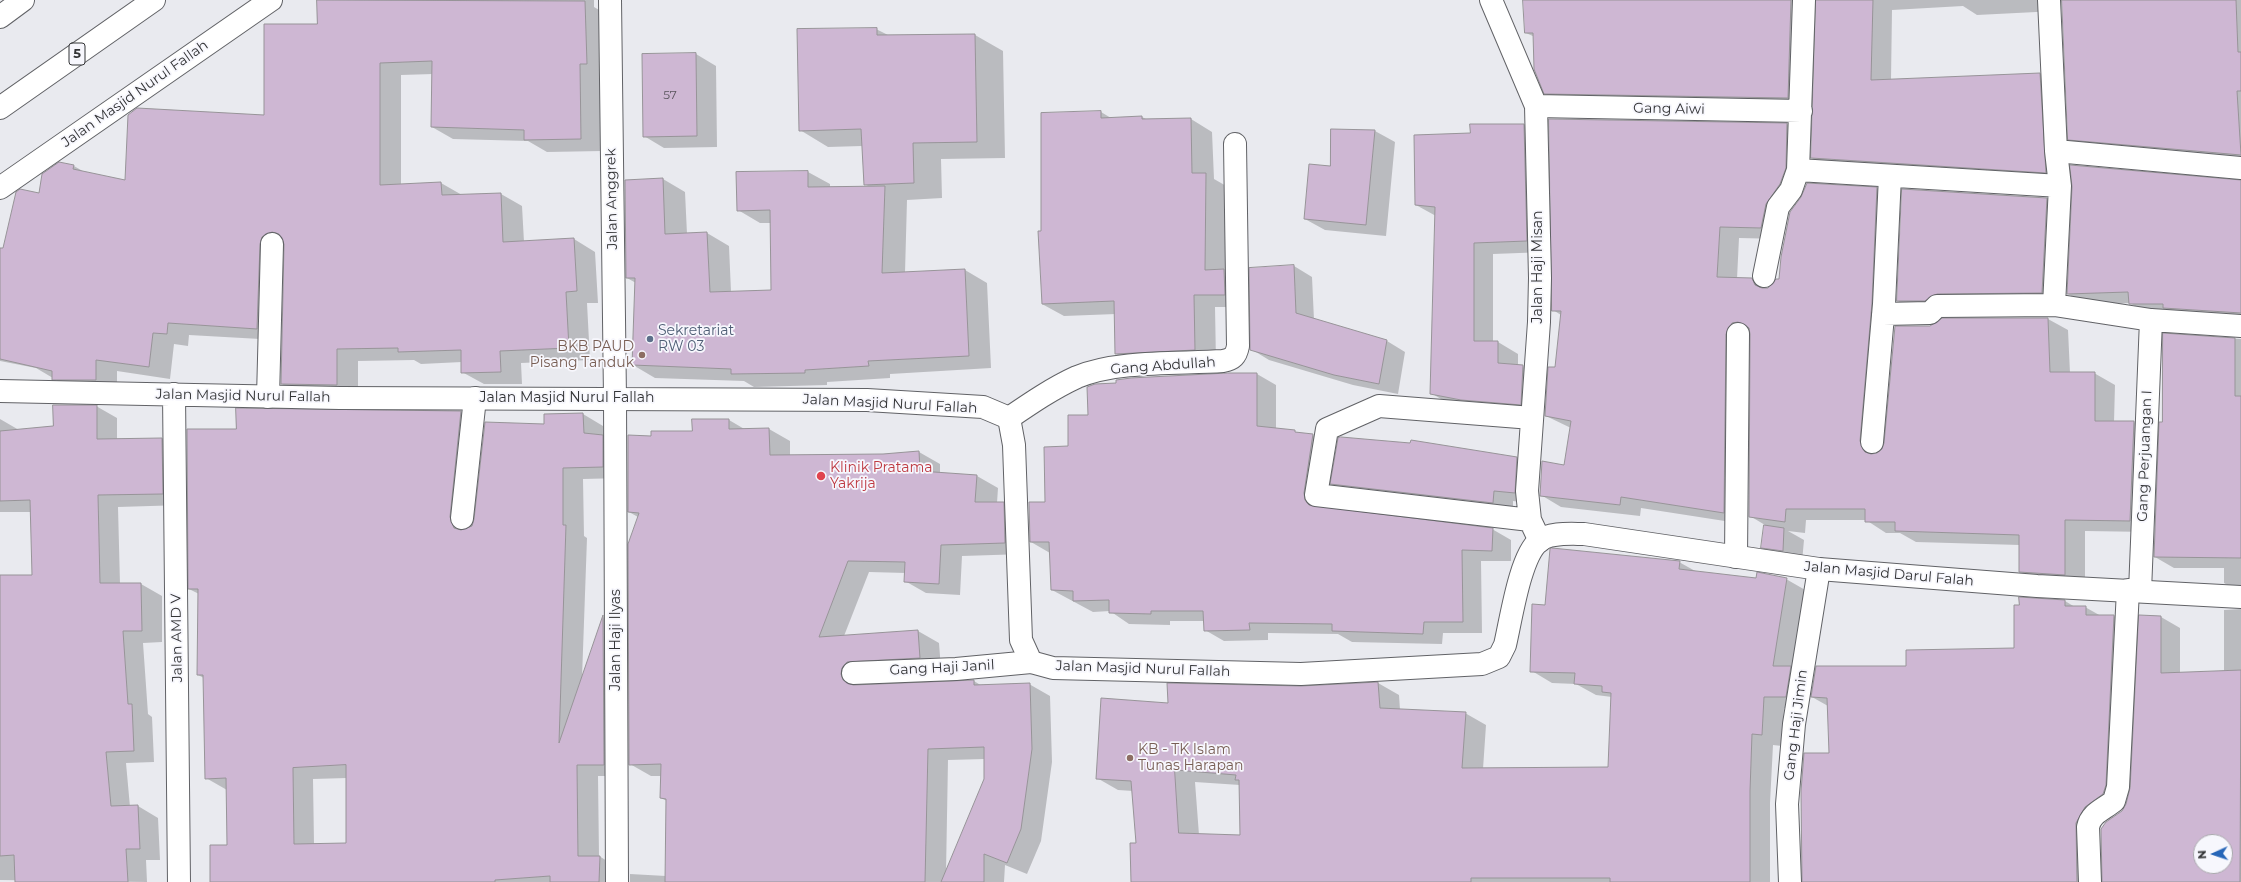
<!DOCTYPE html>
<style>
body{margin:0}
#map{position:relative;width:2241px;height:882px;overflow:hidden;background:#e9eaef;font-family:Montserrat,sans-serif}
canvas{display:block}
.north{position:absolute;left:2193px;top:834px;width:40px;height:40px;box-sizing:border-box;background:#f7f7fd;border:1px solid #a9a9ad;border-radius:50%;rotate:267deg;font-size:11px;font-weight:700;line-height:16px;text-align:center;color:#333436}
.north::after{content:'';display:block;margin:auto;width:14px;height:18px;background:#2766b8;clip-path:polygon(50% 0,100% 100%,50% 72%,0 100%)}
</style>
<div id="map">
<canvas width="2241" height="882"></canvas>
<div class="north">N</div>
</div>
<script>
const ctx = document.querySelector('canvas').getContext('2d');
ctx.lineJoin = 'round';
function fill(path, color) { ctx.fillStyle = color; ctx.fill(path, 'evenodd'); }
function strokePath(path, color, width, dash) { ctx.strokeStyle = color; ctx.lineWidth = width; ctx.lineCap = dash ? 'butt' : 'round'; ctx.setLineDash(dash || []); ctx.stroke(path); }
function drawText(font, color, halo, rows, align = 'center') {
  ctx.font = font + ' Montserrat,sans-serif'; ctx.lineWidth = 3.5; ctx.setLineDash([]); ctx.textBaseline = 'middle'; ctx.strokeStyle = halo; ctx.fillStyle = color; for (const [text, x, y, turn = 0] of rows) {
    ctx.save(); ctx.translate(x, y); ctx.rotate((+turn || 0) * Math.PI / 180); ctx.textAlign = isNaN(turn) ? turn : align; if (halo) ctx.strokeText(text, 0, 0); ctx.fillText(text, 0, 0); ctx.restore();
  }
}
const shadow = new Path2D(`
 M318,0H594V7L606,14L602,151L547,152L528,141L453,139L432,127L433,74L401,75V185L441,183L462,195L501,194L522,206L524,242L574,239L595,252L598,303H587L590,360L521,363L522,384H484L462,372V362L421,364L414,360L358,361V397L303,396L282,384L285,248L281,256L278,340L189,335L188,346L174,344L170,379L117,371V392L75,391L36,368L0,361V249L4,250L40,195L74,166L86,173L126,181L265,116L318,25Z
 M1524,0H1817L1811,11L1807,109L1565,104L1545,93L1535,37L1526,33Z
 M1818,0H2062L2056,11L1977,15L1963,6L1892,10L1891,80L2040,74L2059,85L2065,183L1831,169L1812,158Z
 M2063,0H2241V164L2088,150L2069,139Z
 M876,29L890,36L975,35L1003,51L1005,158L941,159L942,198L907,200L905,273L965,270L987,283L991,368L890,374V378L827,382V385L754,387L744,381L655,378L633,365L636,283L627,278L663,179L685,192L687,234L707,233L729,246L731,292L772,291L771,223H760L738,210L808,172L830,184V188L870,187L864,184L862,146L828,147L800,130Z
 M696,54L716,66L717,147L664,148L644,136L643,55Z
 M1101,112L1111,118L1142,117L1148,120L1191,119L1212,132L1214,179L1228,187L1246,307H1215L1216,362L1138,366L1116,354V314L1064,316L1042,304V232Z
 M1787,124L1807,136L1800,196L1786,216L1781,239L1739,238L1737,279H1752L1769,289L1877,188L1897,200L1891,315L1879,452L1885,444L1931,326L1942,319H2048L2068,330L2070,373H2094L2115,385L2114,422H2134L2154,434L2150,532L2085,531V586L2040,583L2020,571V545L1916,542L1900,533H1886L1866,520H1806L1805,533L1788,531L1804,540L1802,562L1782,559L1762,547L1765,525L1750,516L1751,336L1747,339L1744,524L1641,508L1640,516L1561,507L1541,495L1565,466L1571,428L1546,416L1556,369L1561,315L1553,310Z
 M1524,125L1544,136L1546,252L1493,254V342H1498L1518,354V365L1523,366L1543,377L1540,415L1451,405L1431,393L1436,216L1416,205L1471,134Z
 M1332,130L1375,131L1395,142L1386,236L1325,230L1305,219L1331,167Z
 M2241,181V323L2150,315L2130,303L2087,305L2068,294Z
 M2047,199L2064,209L2060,302L1915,311L1898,301Z
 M1294,266L1312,277L1314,320L1387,341L1405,352L1398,394L1353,385L1269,360L1251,349Z
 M2164,334L2241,339V593L2224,583V568H2174L2155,557L2163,423Z
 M1257,374L1276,385V429L1313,435L1332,446L1323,508L1492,529L1511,540V561H1481L1482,633H1443L1442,644L1352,642L1338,634L1268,633V640L1224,641L1205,630V621H1170V625L1129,624L1110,611L1093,612L1052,590L1050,553L1031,542L1069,447L1090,416Z
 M96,406L117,418V440L162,439L182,451L183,505L118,507L120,584H141L162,596V642L143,643L148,714L152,717L154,762L126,763L130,807L138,806L158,818L160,860H146L147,882L0,880V576H33L31,512H0V419L19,430L54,426Z
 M461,412L481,424L470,527L545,425L583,414L603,426L604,437L623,448V478L583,479L584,536L587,538L582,678L604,616L624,628V776H598L599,856L620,869V882H211L228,846L227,790L206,778L204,678L198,675L199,594L189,589L237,430ZM347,778V844H314L313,779Z
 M729,420L746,430L769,429L790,441V456L883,455L919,452L940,464V473L977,476L998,488L997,503H1003L1024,515L1025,554L962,556L960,595L926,593L905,581L906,573L869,572L844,636L918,631L939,643L941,669L862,679L861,686L974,681L982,686L1029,684L1050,696L1052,762L1041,841L1027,874L1005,865L1004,882H630V874L666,876L667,801L661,798L662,776H651L630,764L638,517L629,512L652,437L693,432ZM985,759V779L946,873L948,760Z
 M1517,458L1537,470L1534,504L1513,501V514L1352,495L1332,484Z
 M1679,562L1697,572L1757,579H1786L1807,591L1806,709L1784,708L1782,746L1773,745L1770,803V882H1132L1137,844L1133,791L1118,790L1097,778L1169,704L1301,688L1378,683L1399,695L1400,710L1465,713L1486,725L1483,769L1609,768L1612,697L1596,695L1576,684L1552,683L1532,671L1546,606ZM1195,782L1240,785L1241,836L1199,835Z
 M2065,601L2075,607H2085L2101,616H2114L2133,627L2125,796L2100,823L2095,839L2096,882H1803L1830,754L1828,706L1812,697L1907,667L2015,649Z
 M2241,609V882H2103L2123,811L2131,790L2161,617L2180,628V674L2224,672V610ZM2201,842H2225V866H2201Z`);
const building = new Path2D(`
 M317,0L585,1L587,64H580L581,139L524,140V130L431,127L432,61L380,63V185L441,182L442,195L501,193L503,242L574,238L577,291L566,292L569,348L500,351L501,372L461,373V350L398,352V348L337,349V385L281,384L284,244L279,234L272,232L262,237L260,244L257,329L168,323L167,334L153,333L149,367L96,360V380H52V371L0,359V248H3L16,192L20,189L39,193L42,174L59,162L74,165L73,169L125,180L128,115L137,108L264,115V24H317Z
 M1523,0H1791L1788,98L1544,94L1534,69L1533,33H1525Z
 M1816,0H1873L1871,80L2040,73L2046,173L1811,158Z
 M2062,0H2236L2238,52H2241V91H2237L2241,155L2068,140Z
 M877,28V35L975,34L977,142L913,143L914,183L864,185L861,129L799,131L797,29Z
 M696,53L697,136L643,137L642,54Z
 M1101,111V118L1142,116V119L1191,118L1192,173H1206L1205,270L1224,269L1225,295H1194L1195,350L1115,354L1114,301L1042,304L1038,231H1041V113Z
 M1549,119L1787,123L1786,168L1780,184L1766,204L1761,228L1720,227L1717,277L1752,278L1755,285L1762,288H1768L1776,279H1779L1781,257L1790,212L1801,197L1807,183L1877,187L1872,303L1860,441L1865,452L1871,454L1877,453L1882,449L1884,443L1895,326H1930L1942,318H2048L2050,372H2095V421H2134L2130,521L2065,520V575L2019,572V535L1895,531V522H1865V509H1786L1785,522L1749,517L1750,334L1749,328L1738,322L1732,323L1726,334L1724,513L1621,497L1620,505L1540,496L1542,461L1564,465L1571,421L1545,416L1548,367H1555L1561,311H1552Z
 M1470,124H1524L1527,241L1474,243V341H1498V363L1523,365L1521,405L1461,400L1430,394L1435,207L1415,205L1414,135L1470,133Z
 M1331,129L1375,130L1366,225L1304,219L1309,164L1330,166Z
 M2070,165L2241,180V313L2163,308V304H2129L2128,292L2067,294L2072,187Z
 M808,171V187L885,186L882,273L965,269L969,356L868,361L869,366L805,370V373L731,374V369L632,365L635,278H626L625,180L663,178L665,234L707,232L710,292L771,290L770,210L737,211L736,172Z
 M1902,189L2047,198L2042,293L1937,294L1925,301H1897Z
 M1294,265L1296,313L1387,340L1379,384L1334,375L1250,350L1249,268Z
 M2163,333L2235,338V396H2241V558L2154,557L2159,422H2162Z
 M1228,373H1257V426L1295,430V432L1313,434L1304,493L1305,500L1309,505L1493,528L1492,551L1462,550L1463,622H1424L1423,634L1332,631V624L1249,623L1250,630L1204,631L1203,611H1151V614L1109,613V600L1073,601V591L1051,590L1049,542H1030L1029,502H1045L1044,447L1068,446V415H1088L1087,387L1095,384L1116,383V380L1131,378Z
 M53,405H97V439L162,438L163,494L98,495L100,583H141L142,631H123L128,704H132L134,751L106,752L111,806L138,805L140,849H126L128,882H15L14,855L0,856V575H32L30,500L0,501V431L53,426Z
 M236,408L461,411L450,517L454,528L461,530L472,526L474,519L485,422L544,424V414L583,413L584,433L603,435V467L563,468V525H566L559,743L603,615L604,765H577L578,856H600L599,882H550V876L495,880V882H210V845H227L226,778L205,779L203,675H197L198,589H188L187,429H236ZM346,765V843L294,844L293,768Z
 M692,419H729V429L769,428L770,455L883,454L919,451L920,471L977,475L975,502H1004L1005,543L941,545L939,584L904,582L905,562L848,561L819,637L918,630L920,658L847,662L842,668L841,674L843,680L853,685L974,680V685L1030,683L1032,749L1021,829L1007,863L984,854V882H941L984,779V747L928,749L925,882H665L666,799L660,798L661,764L629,765L628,544L639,513L628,512V435L651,436V431H692Z
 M1341,437L1410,443L1411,440L1517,457L1515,493L1494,491L1493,503L1330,484L1338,438Z
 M1764,525L1784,528L1783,551L1761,548Z
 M1552,548L1680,561L1679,569L1756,578L1757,572L1787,578L1773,666H1791L1786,697H1764L1762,735L1752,734L1750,791V882H1610V878H1471V882H1131L1130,843H1136L1131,781L1096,779L1101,698L1168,703L1167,683L1301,686L1378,682L1380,708L1466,712L1462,768L1608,767L1611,693L1602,692V686L1574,684L1575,673L1530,672L1532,604L1545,605L1550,549ZM1175,770L1236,775L1235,780H1239L1240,835L1179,833Z
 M2019,597L2065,600V606H2086V615H2114L2106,785L2103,794L2085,807L2076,823L2077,882H1802L1801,791L1804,753H1829L1827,698L1811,697L1816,666H1906V650L2014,648V605H2019Z
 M2139,615L2161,616V673L2241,670L2240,882H2102L2101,829L2106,822L2122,811L2126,804L2130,788ZM2201,842H2225V866H2201Z`);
const minor = new Path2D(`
 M1491,0L1536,106L1540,278L1539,322L1527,491L1530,520L1540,541
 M2049,0L2056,151L2060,186L2054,305
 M1536,106L1801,111
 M2056,151L2241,168
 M1798,170L2060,186
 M1764,276L1778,207L1791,190L1798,170L1804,0
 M1883,314L1930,313L1937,306L2054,305L2151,320L2241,326
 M268,397L272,244
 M615,398L617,882
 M1009,418C1031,403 1053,388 1077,377C1117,360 1180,364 1223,361C1233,359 1236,356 1238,346L1235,144
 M1872,442L1884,304L1890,176
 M462,518L475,398
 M1530,520L1316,495L1327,429L1379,406L1532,418
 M1736,557L1738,334
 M2140,591L2151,320
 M853,673L956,669L1031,662
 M1790,882L1787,804L1794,724L1819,569
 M2090,882L2088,827C2091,813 2103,810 2114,801L2118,787L2128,590`);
const tertiary = new Path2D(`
 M610,0L615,398
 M0,188L271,0
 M0,391L340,398L867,400L983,407L1009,418L1014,445L1021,640L1031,662L1053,668L1301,674L1482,664L1499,657L1505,645C1511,620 1520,556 1539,541C1550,532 1571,534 1584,534L1819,569L2037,586L2241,597
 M174,394L179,882`);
const motorway = new Path2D(`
 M0,17L23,0
 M0,108L154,0`);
const markers = [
 [650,339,4,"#5c6f8a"],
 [642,355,4,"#8d6e63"],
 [821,476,5,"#e0444e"],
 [1130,758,4,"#8d6e63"]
];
const numberNames = [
 ["57",670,95]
];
const shields = [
 [77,54,16]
];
const shieldNames = [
 ["5",77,54]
];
const streetNames = [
 ["Jalan Masjid Nurul Fallah",135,94,-35],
 ["Gang Aiwi",1669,109,1],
 ["Jalan Anggrek",612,199,-91],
 ["Jalan Haji Misan",1538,267,-90],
 ["Gang Abdullah",1163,366,-4],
 ["Jalan Masjid Nurul Fallah",243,396,1],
 ["Jalan Masjid Nurul Fallah",567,398],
 ["Jalan Masjid Nurul Fallah",890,404,3],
 ["Gang Perjuangan I",2145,456,-88],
 ["Jalan Masjid Darul Falah",1889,574,5],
 ["Jalan AMD V",177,638,-91],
 ["Jalan Haji Ilyas",616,640,-90],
 ["Gang Haji Janil",942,668,-3],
 ["Jalan Masjid Nurul Fallah",1143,669,2],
 ["Gang Haji Jimin",1796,725,-83]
];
const serviceNames = [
 ["Sekretariat",658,331],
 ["RW 03",658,347]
];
const educationNames = [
 ["BKB PAUD",634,347],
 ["Pisang Tanduk",634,363],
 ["KB - TK Islam",1138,750,"left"],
 ["Tunas Harapan",1138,766,"left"]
];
const healthNames = [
 ["Klinik Pratama",830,468],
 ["Yakrija",830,484]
];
fill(shadow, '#0003');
fill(building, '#ceb7d3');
strokePath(building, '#979498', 1);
strokePath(minor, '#616266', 24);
strokePath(tertiary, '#616266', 24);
strokePath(motorway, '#616266', 24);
strokePath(minor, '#fff', 22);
strokePath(tertiary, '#fff', 22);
strokePath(motorway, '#fff', 22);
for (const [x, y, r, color] of markers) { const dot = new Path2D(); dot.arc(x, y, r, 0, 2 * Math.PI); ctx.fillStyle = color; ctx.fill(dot); strokePath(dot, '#f7f7fd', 1.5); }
drawText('12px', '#5a555d', null, numberNames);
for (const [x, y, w] of shields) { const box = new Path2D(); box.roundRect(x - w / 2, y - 11, w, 22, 3); ctx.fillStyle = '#f7f7fd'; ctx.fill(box); strokePath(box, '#333436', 1); }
drawText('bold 13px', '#333436', null, shieldNames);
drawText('14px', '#333436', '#f7f7fd', streetNames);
drawText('14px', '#4e5e75', '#f7f7fd', serviceNames, 'left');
drawText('14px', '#785e54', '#f7f7fd', educationNames, 'right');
drawText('14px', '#be3a42', '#f7f7fd', healthNames, 'left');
</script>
